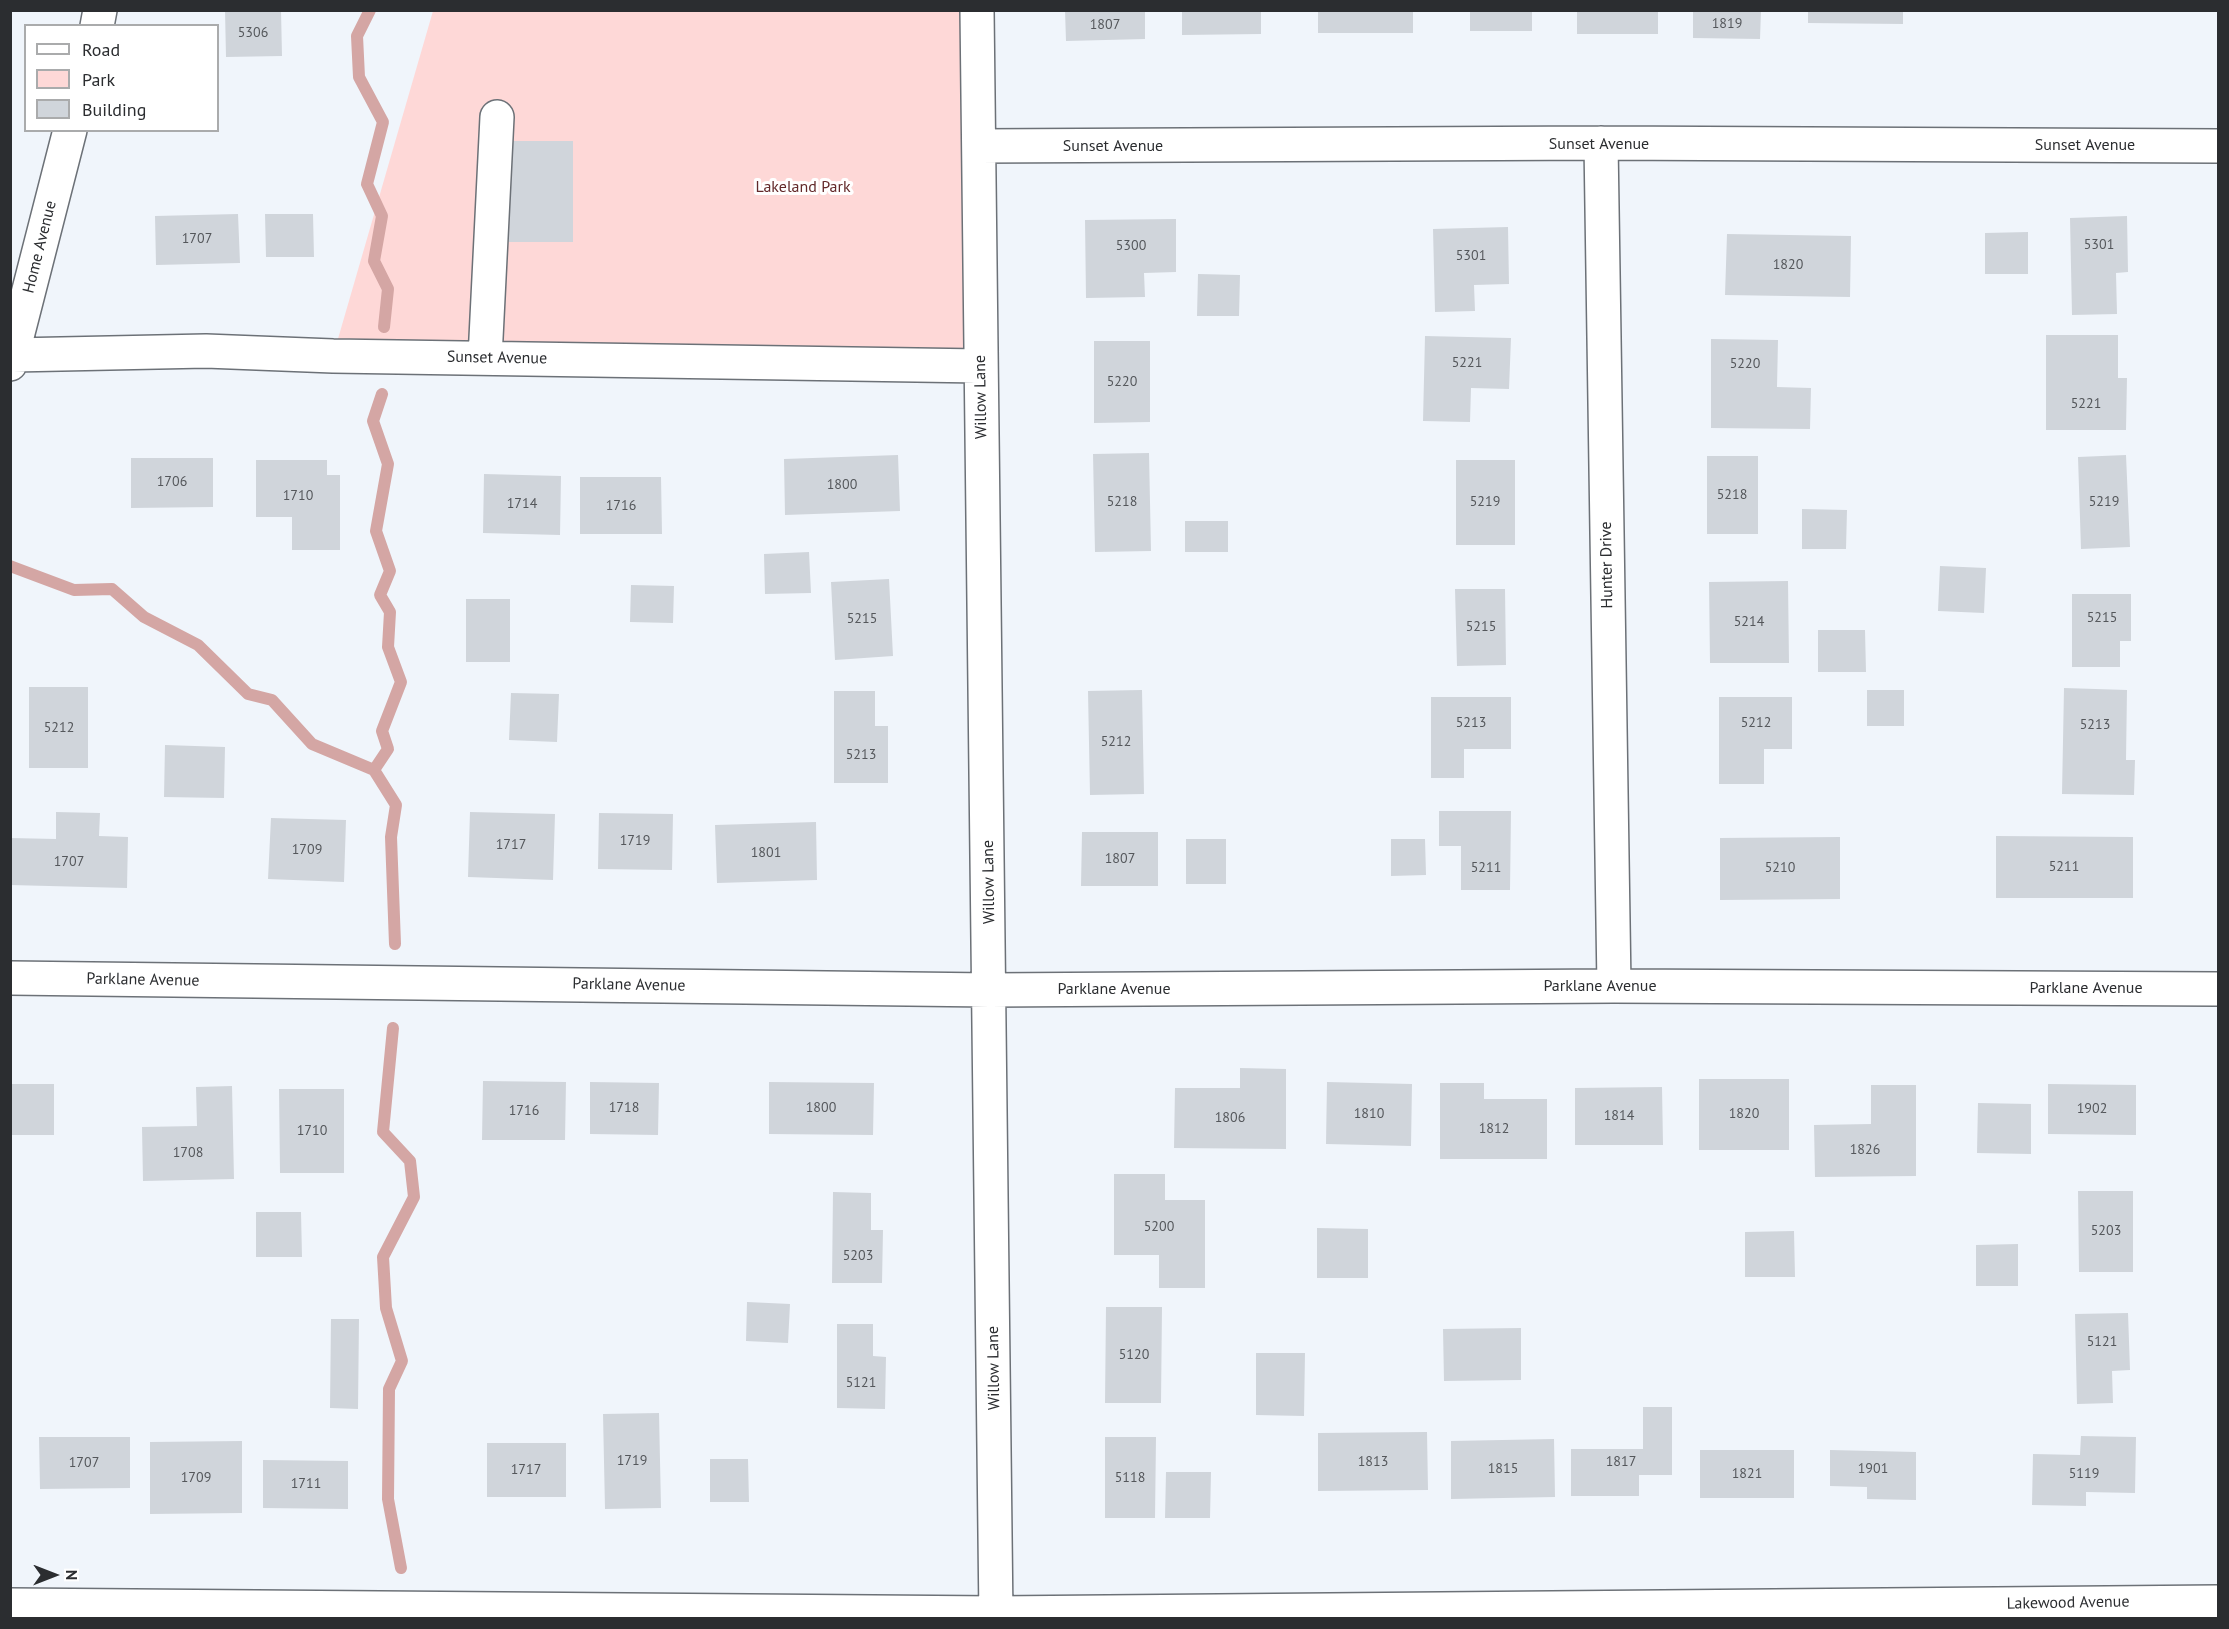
<!DOCTYPE html>
<style>
body{margin:0}
#map{position:relative;width:2229px;height:1629px;overflow:hidden;background:#f0f5fb;font-family:"PT Sans",sans-serif}
canvas{display:block}
.frame{position:absolute;inset:0;border:12px solid #2b2d30;pointer-events:none}
.legend{position:absolute;left:24px;top:24px;width:195px;height:108px;box-sizing:border-box;background:#fff;border:2px solid #aaabac;margin:0;padding:8px 10px;list-style:none;font-size:18px;color:#2b2d30}
.legend li{display:flex;align-items:center;gap:12px;height:30px}
.legend b{width:30px;border:2px solid #aaabac}
.north{position:absolute;left:24px;top:1545px;width:60px;height:60px;-webkit-text-stroke:4px #fff;paint-order:stroke;rotate:90deg;font-size:16px;font-weight:700;line-height:24px;text-align:center;color:#2b2d30}
.north::after{content:'';display:block;margin:auto;width:21px;height:27px;background:#2b2d30;clip-path:polygon(50% 0,100% 100%,50% 72%,0 100%)}
</style>
<div id="map">
<canvas width="2229" height="1629"></canvas>
<div class="frame"></div>
<ul class="legend">
<li><b style="height:8px;background:#fff"></b>Road</li>
<li><b style="height:16px;background:#fed8d7"></b>Park</li>
<li><b style="height:16px;background:#d0d5db"></b>Building</li>
</ul>
<div class="north">N</div>
</div>
<script>
const ctx = document.querySelector('canvas').getContext('2d');
ctx.lineJoin = 'round';
function fill(path, color) { ctx.fillStyle = color; ctx.fill(path, 'evenodd'); }
function strokePath(path, color, width, dash) { ctx.strokeStyle = color; ctx.lineWidth = width; ctx.lineCap = dash ? 'butt' : 'round'; ctx.setLineDash(dash || []); ctx.stroke(path); }
function drawText(font, color, halo, rows, align = 'center') {
  ctx.font = font + ' "PT Sans",sans-serif'; ctx.lineWidth = 6; ctx.setLineDash([]); ctx.textBaseline = 'middle'; ctx.strokeStyle = halo; ctx.fillStyle = color; for (const [text, x, y, turn = 0] of rows) {
    ctx.save(); ctx.translate(x, y); ctx.rotate((+turn || 0) * Math.PI / 180); ctx.textAlign = isNaN(turn) ? turn : align; if (halo) ctx.strokeText(text, 0, 0); ctx.fillText(text, 0, 0); ctx.restore();
  }
}
const green = new Path2D(`
 M433,11H977L981,366L333,356Z`);
const stream = new Path2D(`
 M370,10L357,36L359,77L383,122L367,184L382,216L374,261L388,289L384,327
 M10,566L74,590L112,589L144,617L198,645L248,694L272,700L312,744L374,770L396,805L391,837L395,944
 M374,770L388,749L382,731L401,682L388,647L390,612L380,595L390,571L376,531L388,464L373,421L382,394
 M393,1028L383,1132L410,1161L414,1197L383,1257L386,1308L402,1361L389,1389L388,1499L401,1568`);
const building = new Path2D(`
 M225,10H281L282,56L226,57Z
 M1065,10H1145V39L1066,41Z
 M1182,10H1261V34L1182,35Z
 M1318,10H1413V33H1318Z
 M1470,10H1532V31H1470Z
 M1577,10H1658V34H1577Z
 M1693,10H1761L1760,39L1693,38Z
 M1808,10H1903V24L1808,23Z
 M510,141H573V242H509Z
 M238,214L240,263L156,265L155,216Z
 M265,214H313L314,257H266Z
 M2127,216L2128,272L2116,273L2117,314L2072,315L2070,218Z
 M1176,219V272L1144,273L1145,297L1086,298L1085,220Z
 M1508,227L1509,284L1474,285L1475,311L1435,312L1433,229Z
 M2028,232V274H1985V233Z
 M1727,234L1851,236L1850,297L1725,295Z
 M1198,274L1240,275L1239,316H1197Z
 M2046,335H2118V378H2127L2126,430H2046Z
 M1425,336L1511,338L1509,389L1471,388L1470,422L1423,421Z
 M1711,339L1778,340L1777,387L1811,388L1810,429L1711,428Z
 M1094,341H1150V422L1094,423Z
 M1149,453L1151,551L1095,552L1093,454Z
 M898,455L900,511L785,515L784,459Z
 M2126,455L2130,547L2081,549L2078,457Z
 M1707,456H1758V534H1707Z
 M131,458H213V507L131,508Z
 M256,460H327V475H340V550H292V517H256Z
 M1456,460H1515V545H1456Z
 M484,474L561,476L560,535L483,533Z
 M580,477H661L662,534H580Z
 M1802,509L1847,510L1846,549H1802Z
 M1185,521H1228V552H1185Z
 M809,552L811,593L765,594L764,554Z
 M1940,566L1986,568L1984,613L1938,611Z
 M889,579L893,656L835,660L831,582Z
 M1788,581L1789,663H1710L1709,582Z
 M631,585L674,586L673,623L630,622Z
 M1455,589H1505L1506,665L1457,666Z
 M2072,594H2131V641H2120V667H2072Z
 M466,599H510V662H466Z
 M1818,630H1865L1866,672H1818Z
 M29,687H88V768H29Z
 M2064,688L2127,690L2126,760H2135L2134,795L2062,794Z
 M1142,690L1144,794L1090,795L1088,691Z
 M1867,690H1904V726H1867Z
 M834,691H875V726H888V783H834Z
 M511,693L559,694L557,742L509,740Z
 M1431,697H1511V749H1464V778H1431Z
 M1719,697H1792V749H1764V784H1719Z
 M165,745L225,747L224,798L164,797Z
 M1439,811H1511L1510,890H1461V846H1439Z
 M56,812L100,813L99,836L128,837L127,888L10,885V838L56,839Z
 M470,812L555,814L553,880L468,877Z
 M599,813L673,814L672,870L598,869Z
 M271,818L346,820L344,882L268,879Z
 M816,822L817,880L717,883L715,825Z
 M1082,832H1158V886H1081Z
 M1996,836L2133,837V898H1996Z
 M1840,837V899L1720,900V838Z
 M1186,839H1226V884H1186Z
 M1391,839H1425L1426,875L1391,876Z
 M1240,1068L1286,1069V1149L1174,1148L1175,1088H1240Z
 M1699,1079H1789V1150H1699Z
 M483,1081L566,1082L565,1140H482Z
 M590,1082L659,1083L658,1135L590,1134Z
 M769,1082L874,1083L873,1135L769,1134Z
 M1327,1082L1412,1084L1411,1146L1326,1144Z
 M1440,1083H1484V1099H1547V1159H1440Z
 M10,1084H54V1135H10Z
 M2048,1084L2136,1085V1135L2048,1134Z
 M1871,1085H1916V1176L1815,1177L1814,1125L1871,1124Z
 M232,1086L234,1179L143,1181L142,1127L197,1126L196,1087Z
 M1662,1087L1663,1145H1575V1088Z
 M279,1089H344V1173H280Z
 M1978,1103L2031,1104V1154L1977,1153Z
 M1114,1174H1165V1200H1205V1288H1159V1255H1114Z
 M2078,1191H2133V1272H2079Z
 M833,1192L871,1193V1230H883L882,1283H832Z
 M256,1212H301L302,1257H256Z
 M1317,1228L1368,1229V1278H1317Z
 M1794,1231L1795,1277H1745V1232Z
 M2018,1244V1286H1976V1245Z
 M747,1302L790,1304L788,1343L746,1341Z
 M1106,1307H1162L1161,1403H1105Z
 M2128,1313L2130,1370L2112,1371L2113,1403L2077,1404L2075,1314Z
 M331,1319H359L358,1409L330,1408Z
 M837,1324H873V1356L886,1357L885,1409L837,1408Z
 M1521,1328V1380L1444,1381L1443,1329Z
 M1256,1353H1305L1304,1416L1256,1415Z
 M1643,1407H1672V1475H1639V1496H1571V1449H1643Z
 M659,1413L661,1508L605,1509L603,1414Z
 M1427,1432L1428,1490L1318,1491V1433Z
 M2081,1436L2136,1437L2135,1493L2086,1492V1506L2032,1505L2033,1454L2080,1455Z
 M39,1437H130V1488L40,1489Z
 M1105,1437H1156L1155,1518H1105Z
 M1554,1439L1555,1497L1451,1499V1441Z
 M242,1441V1513L150,1514V1442Z
 M487,1443H566V1497H487Z
 M1700,1450H1794V1498H1700Z
 M1830,1450L1916,1452V1500L1867,1499V1487L1830,1486Z
 M710,1459H748L749,1502H710Z
 M263,1460L348,1461V1509L263,1508Z
 M1166,1472H1211L1210,1518H1165Z`);
const minor = new Path2D(`
 M977,10L996,1618
 M97,26L100,10
 M1601,143L1614,986
 M979,146L1601,143L2218,146
 M13,355L206,351L333,356L981,366
 M485,358L497,117
 M10,364L70,130
 M10,978L990,990L1614,986L2218,989
 M10,1605L996,1613L2218,1602`);
const numberNames = [
 ["1819",1727,24],
 ["1807",1105,25],
 ["5306",253,33],
 ["1707",197,239],
 ["5301",2099,245],
 ["5300",1131,246],
 ["5301",1471,256],
 ["1820",1788,265],
 ["5221",1467,363],
 ["5220",1745,364],
 ["5220",1122,382],
 ["5221",2086,404],
 ["1706",172,482],
 ["1800",842,485],
 ["5218",1732,495],
 ["1710",298,496],
 ["5218",1122,502],
 ["5219",1485,502],
 ["5219",2104,502],
 ["1714",522,504],
 ["1716",621,506],
 ["5215",2102,618],
 ["5215",862,619],
 ["5214",1749,622],
 ["5215",1481,627],
 ["5213",1471,723],
 ["5212",1756,723],
 ["5213",2095,725],
 ["5212",59,728],
 ["5212",1116,742],
 ["5213",861,755],
 ["1719",635,841],
 ["1717",511,845],
 ["1709",307,850],
 ["1801",766,853],
 ["1807",1120,859],
 ["1707",69,862],
 ["5211",2064,867],
 ["5211",1486,868],
 ["5210",1780,868],
 ["1718",624,1108],
 ["1800",821,1108],
 ["1902",2092,1109],
 ["1716",524,1111],
 ["1810",1369,1114],
 ["1820",1744,1114],
 ["1814",1619,1116],
 ["1806",1230,1118],
 ["1812",1494,1129],
 ["1710",312,1131],
 ["1826",1865,1150],
 ["1708",188,1153],
 ["5200",1159,1227],
 ["5203",2106,1231],
 ["5203",858,1256],
 ["5121",2102,1342],
 ["5120",1134,1355],
 ["5121",861,1383],
 ["1719",632,1461],
 ["1813",1373,1462],
 ["1817",1621,1462],
 ["1707",84,1463],
 ["1815",1503,1469],
 ["1901",1873,1469],
 ["1717",526,1470],
 ["1821",1747,1474],
 ["5119",2084,1474],
 ["1709",196,1478],
 ["5118",1130,1478],
 ["1711",306,1484]
];
const streetNames = [
 ["Sunset Avenue",1599,144],
 ["Sunset Avenue",2085,145],
 ["Sunset Avenue",1113,146],
 ["Home Avenue",40,247,-76],
 ["Sunset Avenue",497,358,1],
 ["Willow Lane",981,397,-91],
 ["Hunter Drive",1607,565,-91],
 ["Willow Lane",989,882,-91],
 ["Parklane Avenue",143,980,1],
 ["Parklane Avenue",629,985,1],
 ["Parklane Avenue",1600,986],
 ["Parklane Avenue",2086,988],
 ["Parklane Avenue",1114,989],
 ["Willow Lane",994,1368,-91],
 ["Lakewood Avenue",2068,1603,-1]
];
const parkNames = [
 ["Lakeland Park",803,187]
];
fill(green, '#fed8d7');
strokePath(stream, '#d4a6a4', 12);
fill(building, '#d0d5db');
strokePath(minor, '#6c7177', 36);
strokePath(minor, '#fff', 33);
drawText('14px', '#54575b', null, numberNames);
drawText('16px', '#2b2d30', '#fff', streetNames);
drawText('16px', '#63292a', '#fff', parkNames);
</script>
